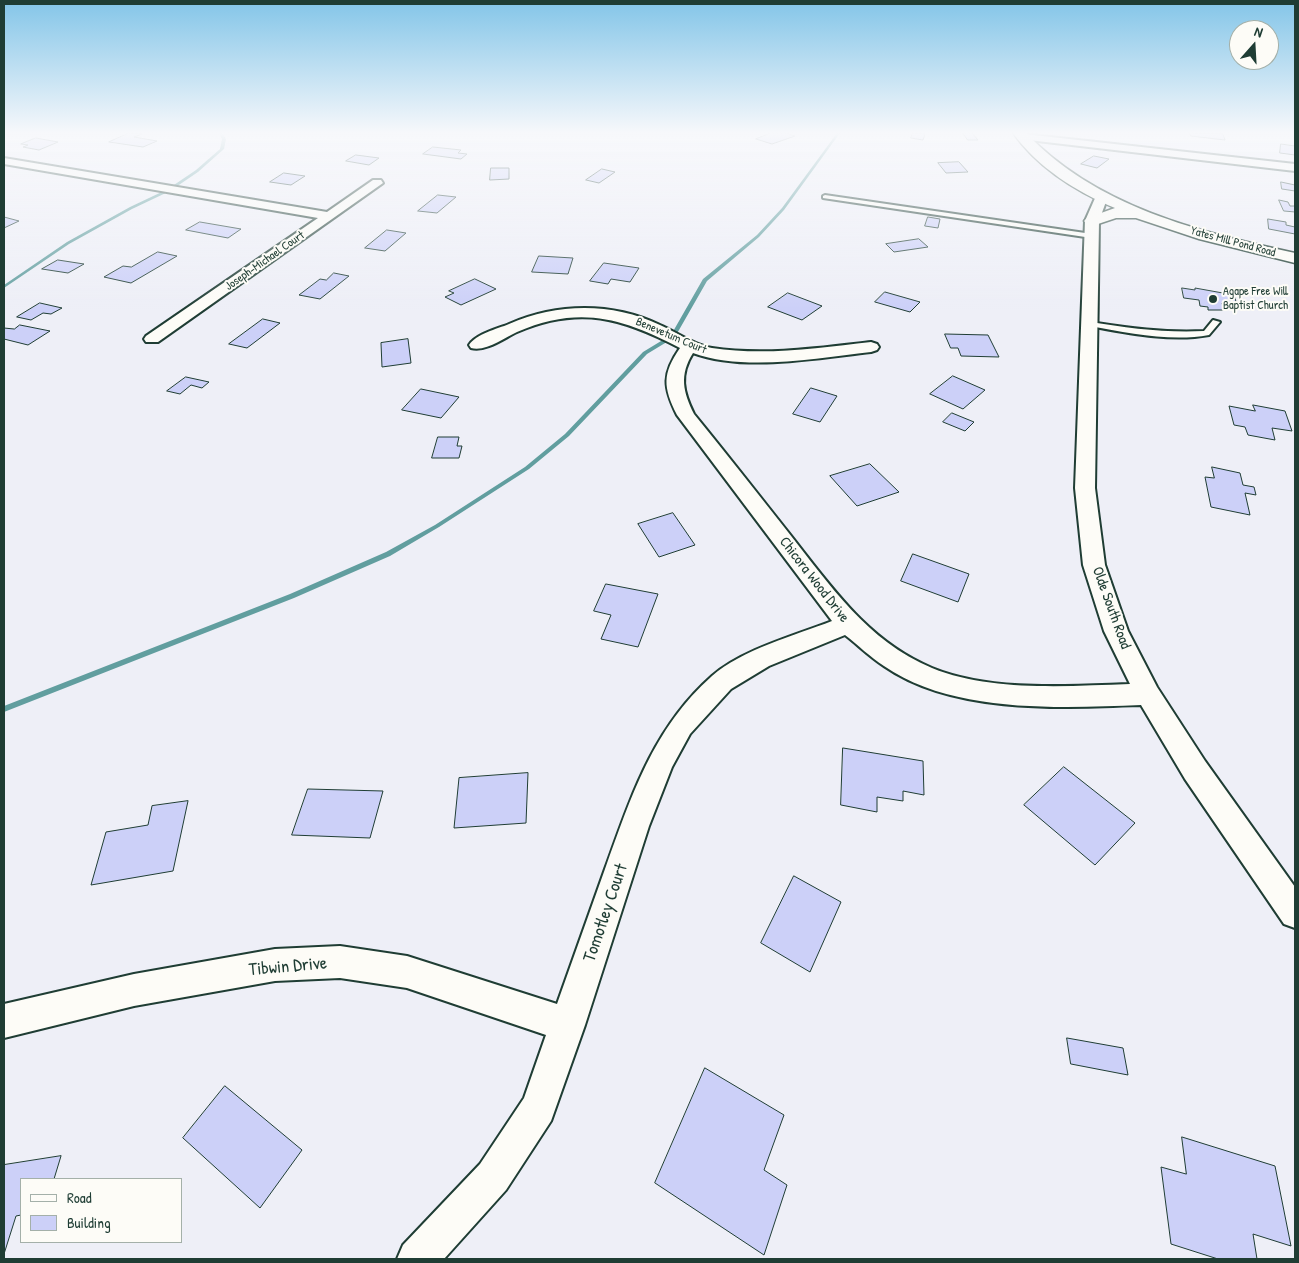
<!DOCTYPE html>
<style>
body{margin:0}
#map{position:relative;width:1299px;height:1263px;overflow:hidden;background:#eeeff7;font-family:"Patrick Hand",sans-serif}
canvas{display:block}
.frame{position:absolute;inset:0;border:5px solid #1f3d34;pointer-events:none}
.legend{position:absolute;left:20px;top:1178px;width:162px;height:65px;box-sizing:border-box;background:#fdfcf7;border:1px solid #a4b0a9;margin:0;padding:6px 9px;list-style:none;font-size:15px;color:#1f3d34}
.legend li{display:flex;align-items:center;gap:10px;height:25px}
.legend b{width:25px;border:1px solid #a4b0a9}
.north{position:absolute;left:1229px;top:20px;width:50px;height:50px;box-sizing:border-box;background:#fdfcf7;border:1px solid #a4b0a9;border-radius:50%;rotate:19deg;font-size:14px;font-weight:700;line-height:20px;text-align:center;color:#1f3d34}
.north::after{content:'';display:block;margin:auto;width:18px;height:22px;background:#1f3d34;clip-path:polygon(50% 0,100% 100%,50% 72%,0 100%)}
</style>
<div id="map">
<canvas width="1299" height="1263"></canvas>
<div class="frame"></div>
<ul class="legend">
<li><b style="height:6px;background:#fdfcf7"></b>Road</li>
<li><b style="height:14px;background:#ccd0f8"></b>Building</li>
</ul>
<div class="north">N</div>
</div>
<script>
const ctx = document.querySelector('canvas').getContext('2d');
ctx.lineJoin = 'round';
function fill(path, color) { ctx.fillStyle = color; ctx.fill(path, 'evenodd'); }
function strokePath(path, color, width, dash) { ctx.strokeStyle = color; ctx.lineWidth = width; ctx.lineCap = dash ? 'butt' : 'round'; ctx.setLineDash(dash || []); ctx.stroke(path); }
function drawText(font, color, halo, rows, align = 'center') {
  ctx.font = font + ' "Patrick Hand",sans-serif'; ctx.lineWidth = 4; ctx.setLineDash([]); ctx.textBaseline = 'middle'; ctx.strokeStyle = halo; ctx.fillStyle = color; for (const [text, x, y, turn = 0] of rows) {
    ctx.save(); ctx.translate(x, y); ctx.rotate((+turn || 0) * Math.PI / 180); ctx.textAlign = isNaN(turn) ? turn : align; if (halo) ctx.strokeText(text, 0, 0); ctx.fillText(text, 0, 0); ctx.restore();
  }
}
const stream = new Path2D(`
 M219,133H222L226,139L224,149L198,172L170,191L132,209L69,244L4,288V285L67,242L130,207L168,189L196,170L220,149L222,139Z
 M837,133H840L784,210L759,237L707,281L675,337L647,354L569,436L529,469L439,527L390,556L294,598L4,712V706L290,594L386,552L435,525L525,467L565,434L643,352L671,335L703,279L757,235L782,208Z`);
const building = new Path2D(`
 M129,133L142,134L134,137L157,141L143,147L109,142Z
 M771,133H786L795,136L772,144L756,139Z
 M913,133L925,134L923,140L911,138Z
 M963,133H972L978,140H968Z
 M1190,133L1223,134L1225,140L1191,136Z
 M36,138L58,142L39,150L23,147L28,145L21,144Z
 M1281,144L1295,146V155L1280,153Z
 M433,147L461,150L458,153L467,154L461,159L423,154Z
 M356,155L379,158L369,165L346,161Z
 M1094,156L1109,159L1097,168L1081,164Z
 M959,162L968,172L946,173L938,163Z
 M491,168H509V179L490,180Z
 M602,169L615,172L599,183L586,180Z
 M284,173L305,176L291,185L270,182Z
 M1281,182L1295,185V191L1282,189Z
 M438,195L456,197L437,213L418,211Z
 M1279,200L1288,202L1290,206H1295V212L1284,211Z
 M4,217L19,221L4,228Z
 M928,217L940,219L938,228L925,226Z
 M1268,219L1286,222V225L1295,227V234L1269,229Z
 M200,222L241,229L228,238L186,230Z
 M387,230L406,233L385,251L365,248Z
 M919,239L928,247L894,252L886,244Z
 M158,252L177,256L131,283L104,277L123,266L131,267Z
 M539,256L573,258L568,274L532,272Z
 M58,260L84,264L68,273L42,269Z
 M604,263L639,268L630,282L611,279L608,284L590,281Z
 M334,273L349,276L320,299L299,295L320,279L326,280Z
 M475,279L496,289L461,305L445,297L454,293L449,291Z
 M1182,288L1195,290V288L1234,295L1237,305L1222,303L1224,310H1208V307L1200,306L1199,300L1184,298Z
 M885,292L920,302L910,312L875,302Z
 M788,293L822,306L802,320L768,307Z
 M40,303L62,308L51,314L43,313L31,320L17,317Z
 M263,319L280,323L247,348L229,344Z
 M20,325L50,331L28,345L4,339V328L14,329Z
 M945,334L988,335L999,357L961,356L958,348H951Z
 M408,339L411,363L382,367L381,343Z
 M953,376L985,390L963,409L930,394Z
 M186,377L209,382L202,388L191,385L180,394L167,391Z
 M811,388L837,396L820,422L793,414Z
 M421,389L459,397L441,418L402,410Z
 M1253,405L1285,411L1292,431L1272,428L1275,440L1248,435L1245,427L1234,425L1229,406L1255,411Z
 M952,413L974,422L965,431L943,422Z
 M438,437H459L457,446H462L459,458H432Z
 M870,464L899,492L857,506L830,476Z
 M1212,467L1240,473L1243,485L1254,487L1256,495L1245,493L1250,515L1211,507L1205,477L1214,478Z
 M673,513L695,545L659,557L638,524Z
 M913,554L969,574L958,602L901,581Z
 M606,584L658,594L638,647L601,639L611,615L594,611Z
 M843,748L923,761L924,795L903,791V801L877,797V812L841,805Z
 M1064,767L1135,823L1095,865L1024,805Z
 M528,773L526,823L454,828L459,778Z
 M308,789L383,791L370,838L292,835Z
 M188,801L173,871L91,885L106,832L148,825L152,806Z
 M794,876L841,902L810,972L761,943Z
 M1067,1038L1123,1048L1128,1075L1071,1064Z
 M705,1068L784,1115L764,1170L787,1185L764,1255L655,1183Z
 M225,1086L302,1150L260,1208L183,1138Z
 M1182,1137L1275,1166L1291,1246L1253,1234L1257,1259H1218L1171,1244L1161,1167L1186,1174Z
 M61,1156L54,1179H21V1215L16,1216L4,1254V1165Z`);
const lane = new Path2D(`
 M825,195L1092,234L1095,236L1092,238L823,198V196Z
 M1213,320L1220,322L1209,335C1171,342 1128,333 1090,326L1086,324L1090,322C1128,328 1165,333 1204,331Z`);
const street = new Path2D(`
 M1024,134L1295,164V171L1020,139V135Z
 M4,158L327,212L373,180H381L383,183L158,342H146L144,339L146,336L318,218L4,164Z
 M1102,192L1108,196L1099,221L1095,488L1105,565L1128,631L1157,687L1205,761L1295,887V928L1284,924L1185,779L1141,705C1061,708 953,714 884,666C870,657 858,645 845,635L769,666L731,689L690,734L672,767L649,826L585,1025L551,1121L506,1190L444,1259H397L403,1245L480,1164L524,1098L546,1035L407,988L340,978L275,981L134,1006L4,1038V1004L134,974L275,949L340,946L407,956L557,1004C573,959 589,914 605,869C631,797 653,728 712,676C741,650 796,635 832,621L677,415C663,387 662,374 680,348C622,318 580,305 517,332C504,338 486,352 471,348L469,345C476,334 497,329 509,324C557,303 612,302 660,325C677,332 693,345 712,348C764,356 819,348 871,342L877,344L879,347L877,350L871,352C817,358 745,372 693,353C679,375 683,392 694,414C726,453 757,493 788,532C830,585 867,641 932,668C991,692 1068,686 1130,684L1104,631L1083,565L1075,488L1085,221L1096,196Z`);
const secondary = new Path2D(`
 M1013,133H1026C1096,207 1199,232 1295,253V263L1199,239L1136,218H1116L1092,226L1087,224L1084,221L1087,218L1115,208C1077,192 1038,168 1013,133Z`);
const markers = [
 [1213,299,5,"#1f3d34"]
];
const farStreetnames = [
 ["Yates Mill Pond Road",1233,242,15],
 ["Joseph-Michael Court",265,261,-35],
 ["Benevetum Court",671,336,23]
];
const farPoinames = [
 ["Agape Free Will",1223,292],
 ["Baptist Church",1223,306]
];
const streetNames = [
 ["Chicora Wood Drive",814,580,52],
 ["Olde South Road",1111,608,70]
];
const nearStreetnames = [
 ["Tomotley Court",606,913,-71],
 ["Tibwin Drive",288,967,-5]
];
fill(stream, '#619e9f');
fill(building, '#ccd0f8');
strokePath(building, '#1f3d34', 1);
strokePath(lane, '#1f3d34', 4);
strokePath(street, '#1f3d34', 4);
strokePath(secondary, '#1f3d34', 3);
fill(lane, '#fdfcf7');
fill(street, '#fdfcf7');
fill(secondary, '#fdfcf7');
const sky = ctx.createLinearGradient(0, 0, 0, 309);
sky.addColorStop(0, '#83c5e8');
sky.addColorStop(0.43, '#f7f8fb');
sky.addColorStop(1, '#f7f8fb00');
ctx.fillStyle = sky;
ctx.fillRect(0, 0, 1299, 309);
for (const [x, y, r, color] of markers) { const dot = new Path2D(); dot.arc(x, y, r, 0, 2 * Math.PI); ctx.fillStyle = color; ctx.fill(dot); strokePath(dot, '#fdfcf7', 2); }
drawText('12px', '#1f3d34', '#fdfcf7', farStreetnames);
drawText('12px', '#1f3d34', '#fdfcf7', farPoinames, 'left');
drawText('15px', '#1f3d34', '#fdfcf7', streetNames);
drawText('18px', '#1f3d34', '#fdfcf7', nearStreetnames);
</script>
